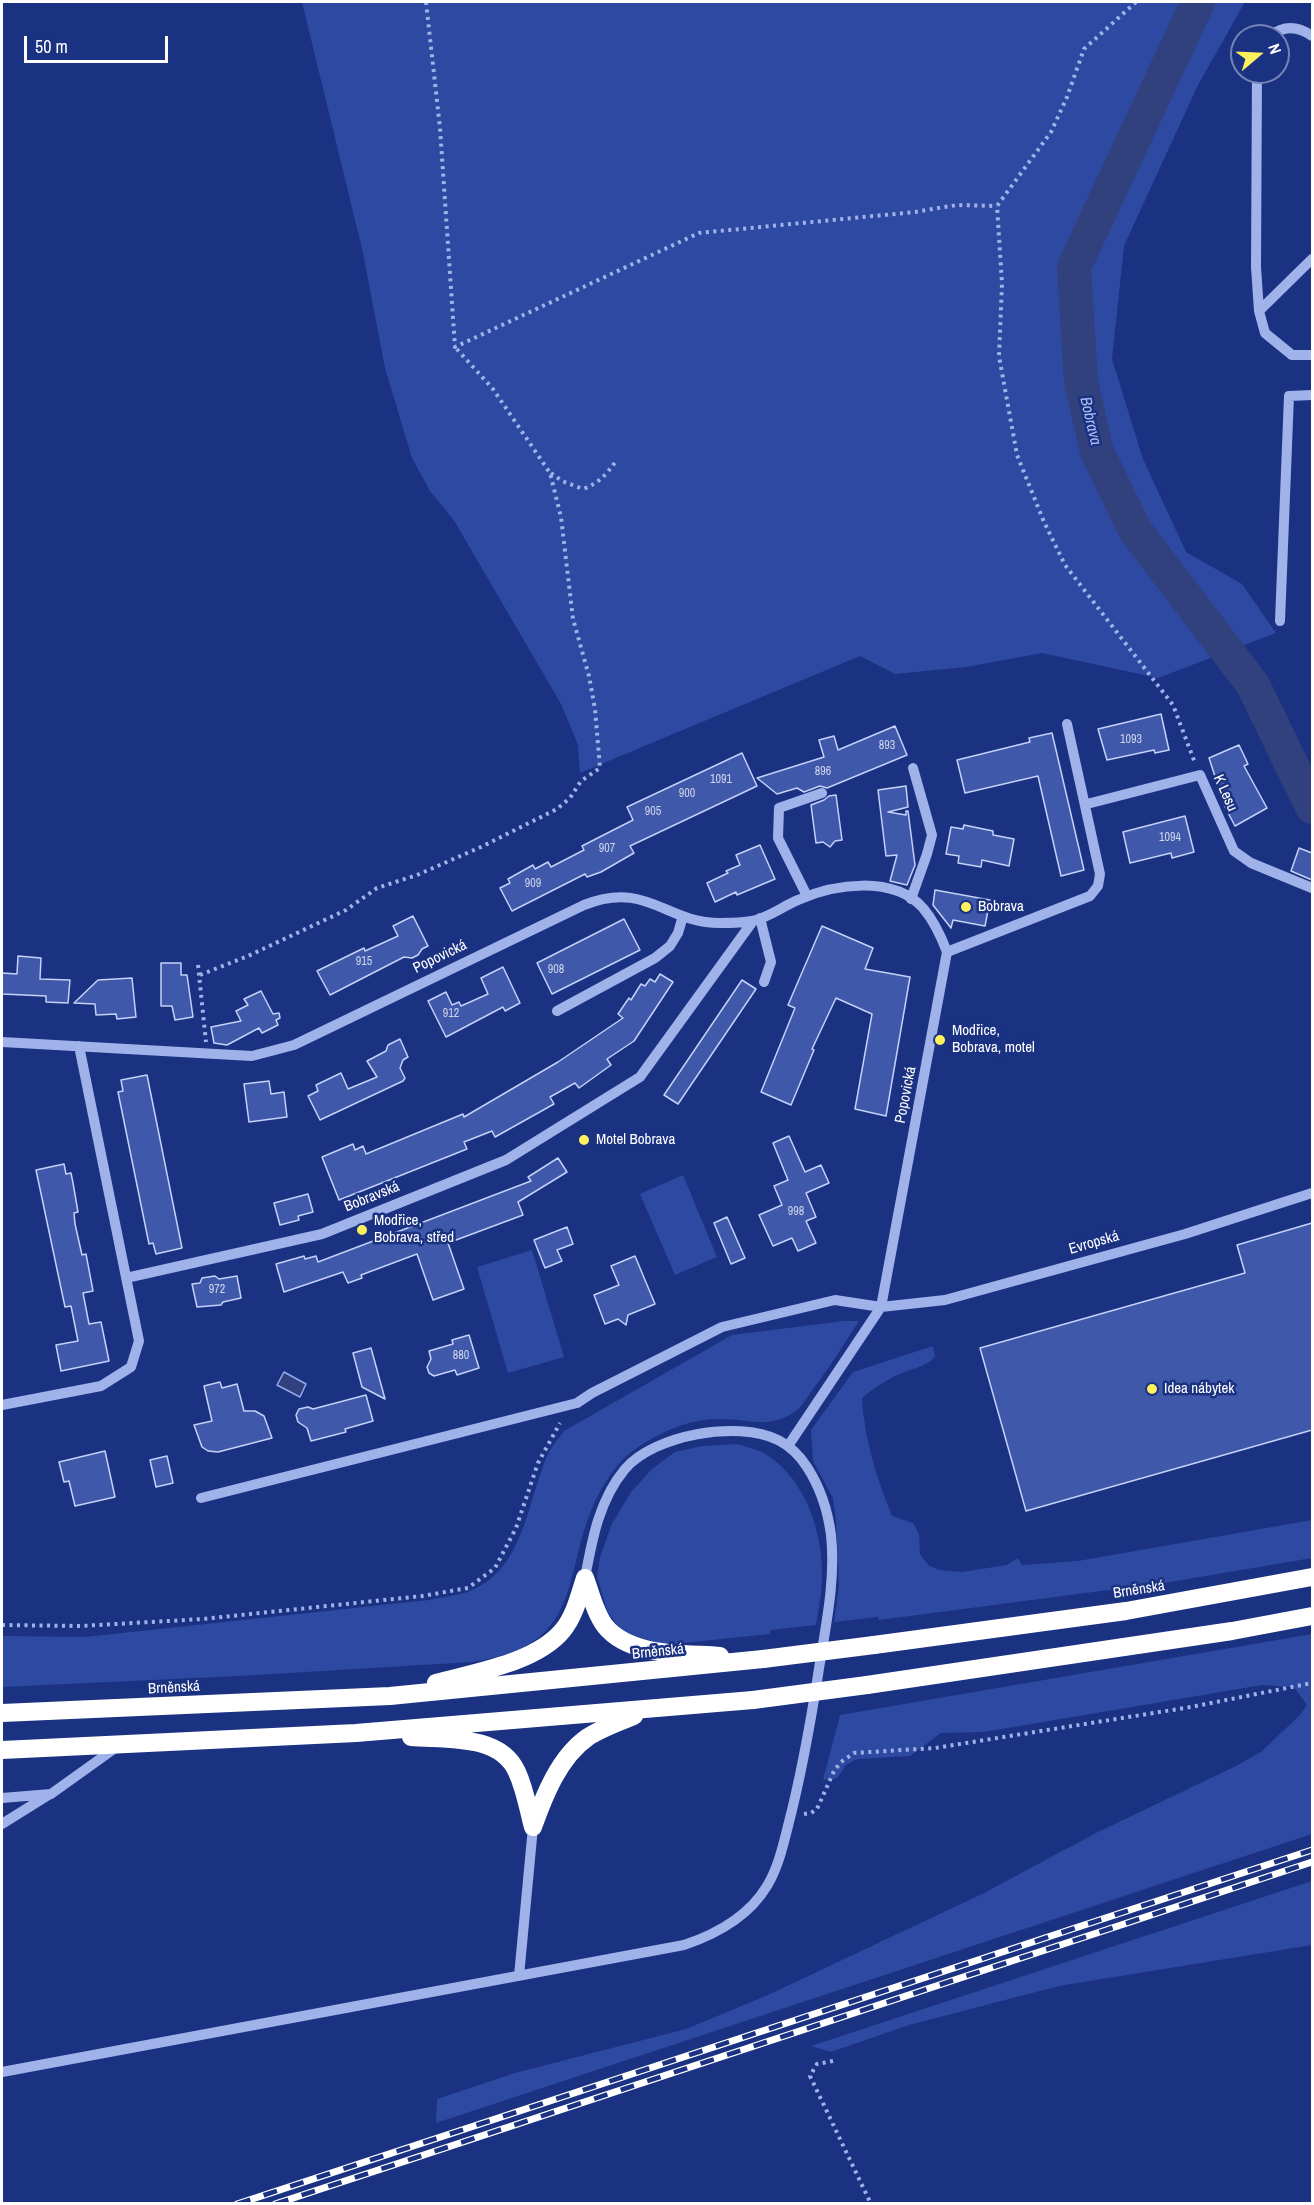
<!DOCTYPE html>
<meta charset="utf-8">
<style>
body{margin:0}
#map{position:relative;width:1314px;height:2205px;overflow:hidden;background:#1b3282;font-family:"Archivo Narrow",sans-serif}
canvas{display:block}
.frame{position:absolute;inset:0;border:3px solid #fff;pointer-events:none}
.north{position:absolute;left:1230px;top:24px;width:60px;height:60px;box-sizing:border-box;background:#1b3282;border:2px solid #7684b4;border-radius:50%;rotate:71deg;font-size:16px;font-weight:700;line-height:24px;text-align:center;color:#fff}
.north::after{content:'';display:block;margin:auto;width:21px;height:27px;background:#fcf05d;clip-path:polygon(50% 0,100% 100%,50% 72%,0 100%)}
.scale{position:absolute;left:24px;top:36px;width:144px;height:27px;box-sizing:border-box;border:3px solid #fff;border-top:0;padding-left:8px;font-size:18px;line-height:21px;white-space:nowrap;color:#fff;-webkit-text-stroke:4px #1b3282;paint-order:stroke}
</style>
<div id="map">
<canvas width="1314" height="2205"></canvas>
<div class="frame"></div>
<div class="north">N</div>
<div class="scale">50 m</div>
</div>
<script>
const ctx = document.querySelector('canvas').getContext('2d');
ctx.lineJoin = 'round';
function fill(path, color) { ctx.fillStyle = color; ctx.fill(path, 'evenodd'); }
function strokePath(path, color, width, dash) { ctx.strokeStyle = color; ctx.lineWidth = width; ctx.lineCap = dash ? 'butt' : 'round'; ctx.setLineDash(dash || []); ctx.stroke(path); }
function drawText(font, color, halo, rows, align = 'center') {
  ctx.font = font + ' "Archivo Narrow",sans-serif'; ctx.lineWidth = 5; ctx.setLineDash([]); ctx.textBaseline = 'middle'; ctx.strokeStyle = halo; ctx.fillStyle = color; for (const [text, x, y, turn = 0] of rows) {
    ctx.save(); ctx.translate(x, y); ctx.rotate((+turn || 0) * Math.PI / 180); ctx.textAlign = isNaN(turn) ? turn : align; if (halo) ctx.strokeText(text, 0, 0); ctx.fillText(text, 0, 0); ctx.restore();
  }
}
const green = new Path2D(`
 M302,2H1245L1198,85L1124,246L1112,359L1143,459L1186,552L1242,584L1276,633L1158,678L1042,653L966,667L895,674L860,656L580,773L578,745L561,704L455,522L430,491L412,458L385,368L363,253Z
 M683,1175L717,1257L675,1275L640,1194Z
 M532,1250L564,1357L508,1373L477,1267Z
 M844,1321H859C844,1344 830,1367 813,1389C808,1396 803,1405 797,1410C770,1431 748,1418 718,1419C687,1419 655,1434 630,1453C618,1463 610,1475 602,1488C557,1567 593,1645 472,1662L239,1676L2,1687V1636L85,1637L429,1600C442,1597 457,1596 470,1591C526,1569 527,1497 550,1450C554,1443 560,1437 564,1431L732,1335Z
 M933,1346L935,1357C924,1368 909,1369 895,1376C883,1382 873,1389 862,1398C864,1438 877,1479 892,1516L913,1523L919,1534L920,1554L928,1565L939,1570L962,1572L1007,1565L1018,1558L1022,1565L1078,1561L1312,1520V1558L1170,1582L879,1620L878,1617L834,1622L839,1586L836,1520L833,1498L813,1461L811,1430L853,1372Z
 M737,1444C746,1447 756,1449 764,1453C807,1479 824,1535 822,1583C821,1597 818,1611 816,1625L770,1630V1634L664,1645L623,1632L608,1613L597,1577L600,1557L612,1524L631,1492L652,1469L675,1452L702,1446Z
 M1312,1634V1834L436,2123L437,2099L515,2073L686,2029L768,1995L982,1894L1096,1833L1236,1766L1261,1752L1300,1715L1307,1705L1294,1687L1262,1685L984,1732L941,1733L910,1756L857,1759L846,1765L837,1778L823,1780L840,1715Z
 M1312,1881V1945L1059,1986L909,2025L831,2052L811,2046Z`);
const water = new Path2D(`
 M284,1372L306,1384L300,1397L277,1385Z`);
const river = new Path2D(`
 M1198,2L1074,267L1081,382L1097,452L1135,530L1253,685L1312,807`);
const building = new Path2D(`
 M1161,714L1169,750L1155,753L1154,750L1107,760L1098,729Z
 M895,726L907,755L827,788L820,786L804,792L797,788L777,794L757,778L824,757L819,740L834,736L838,750Z
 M1052,733L1084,870L1061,876L1038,776L965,793L957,760L1030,742L1029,738Z
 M1239,745L1248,764L1244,766L1267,808L1235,826L1225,807L1209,758Z
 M742,753L757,786L630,846L634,853L601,872L587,877L585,874L512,911L500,888L510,883L508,879L533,865L535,869L548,862L551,867L584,850L582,846L633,820L627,807Z
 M906,786L908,807L888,812L906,815V811H908L915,865L907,885L890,881L897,855L886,856L878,790Z
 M836,795L842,840L835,841L830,847L823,842L816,843L811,805L824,800L829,796Z
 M1185,816L1194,852L1172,858L1171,853L1130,863L1123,832Z
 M964,825L993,831V835L1014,839L1009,866L982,860L981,867L958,863L959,856L946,854L951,827L963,829Z
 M760,845L775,879L737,895L736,892L715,902L707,883L728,873L726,871L740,865L736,855Z
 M1299,848L1312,853V880L1291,871Z
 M935,890L990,900L985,926L953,920L951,928L933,905Z
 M413,916L428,946L422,949L418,955L412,958L404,957L330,995L317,971L364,948L365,951L398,936L393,926Z
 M624,919L640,950L552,994L537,963Z
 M822,926L873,948L865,969L910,977L886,1116L855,1109L872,1014L836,998L812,1049L814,1050L791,1105L761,1092L795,1008L788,1005Z
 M18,956L41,958L40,979L70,980L68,1003L46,1002V996L2,994V973L17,974Z
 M161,963H181V975H187L193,1017L175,1020L172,1006H161Z
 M503,967L520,1003L505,1011L503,1007L446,1037L428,1001L446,992L452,1005L459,1002L461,1006L488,994L481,978Z
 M660,974L673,982L634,1041L607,1059L611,1065L579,1088L575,1083L550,1097L554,1104L495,1137L492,1131L464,1142L467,1149L339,1200L322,1157L353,1144L355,1150L363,1146L366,1154L463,1114L464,1117L558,1062L623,1018L618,1014L629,998L631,1000L641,984L645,986L650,979L655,982Z
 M132,978L136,1017L117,1019L116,1014L96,1015L95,1004L74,1003L98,980Z
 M742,980L756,989L678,1104L664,1095Z
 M261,991L273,1014L279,1013L280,1018L276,1020L278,1025L262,1033L259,1028L227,1045L214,1043L211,1027L241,1021L236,1011L248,1005L244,999Z
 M400,1039L408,1057L403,1060L400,1068L405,1078L403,1081L320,1120L308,1096L318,1091L316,1085L341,1073L348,1089L377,1077L367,1061L386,1051L388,1045Z
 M147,1075L182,1248L156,1254L153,1243L149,1244L118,1092L123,1091L121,1080Z
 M269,1081L271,1094L284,1092L287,1117L249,1122L244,1084Z
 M789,1136L805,1172L821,1165L829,1183L806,1193L816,1217L806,1221L816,1243L798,1251L792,1238L773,1246L759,1215L782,1205L774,1186L788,1180L773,1143Z
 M558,1158L567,1172L518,1202L523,1215L448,1243L464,1289L433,1300L417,1254L361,1275L362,1278L348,1283L343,1272L284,1292L276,1264L304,1256L305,1259L316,1256L318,1262L447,1213L531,1181L528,1177Z
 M64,1164L66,1174L71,1173L73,1183L78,1212L74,1213L75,1224L82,1255L86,1254L93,1291L83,1293L89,1324L101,1322L109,1361L61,1371L56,1345L78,1341L71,1306L65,1307L36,1170Z
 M308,1194L313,1212L298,1216L299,1220L280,1225L274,1203Z
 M727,1217L745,1258L731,1264L714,1223Z
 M1312,1223V1430L1026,1511L980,1348L1245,1273L1237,1245Z
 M567,1227L573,1244L557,1250L562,1261L545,1268L534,1240Z
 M635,1256L655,1304L628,1315L626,1325L618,1319L605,1324L594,1295L619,1285L611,1266Z
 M215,1276L219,1279L237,1276L241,1298L223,1302L221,1305L197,1307L192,1284L200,1283L202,1278Z
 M469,1335L479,1368L457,1375L455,1370L434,1376L429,1373L427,1367L431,1359L429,1351L453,1344L452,1340Z
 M371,1348L385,1399L362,1387L353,1353Z
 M220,1382L222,1388L237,1384L244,1411H255L264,1416L272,1438L218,1452L208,1451L202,1447L194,1425L212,1421L204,1386Z
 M366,1395L373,1421L345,1429L346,1432L311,1441L307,1428L298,1422L296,1415L299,1409L308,1407L313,1409Z
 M105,1451L115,1497L75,1506L69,1481L64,1482L59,1462Z
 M167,1456L173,1483L156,1487L150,1460Z`);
const path = new Path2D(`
 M426,2L440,128L455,347L699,233L915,212L957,205L997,206
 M1136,2L1084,49L1067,97L1051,132L997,206L1002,283L999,356L1017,455L1044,522L1065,565L1173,705L1195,763
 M551,473L562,481L583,489C599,483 606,475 616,461
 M198,965L206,1042
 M200,975L248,956L346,910L377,888L417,875L481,847L557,809L570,798L581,781L600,768L595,709L589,676L573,619L561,517L550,473L493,389L455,347
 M2,1625L81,1626L203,1619L422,1596L468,1588L495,1568L516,1528L538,1463L560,1423
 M804,1814L811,1813L817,1809L834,1771L841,1762L854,1753L935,1748L1191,1707L1312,1683
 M833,2061L817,2064L810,2076L871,2204`);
const minor = new Path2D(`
 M1270,36C1284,25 1298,26 1312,36
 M1257,72L1256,267L1259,311L1265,333L1292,355H1312
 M1259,311L1312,259
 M1280,621L1289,396L1312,395
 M1087,804L1200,775L1234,851L1251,863L1312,888
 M807,896L778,838L779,808L822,793
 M911,899L927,854L932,835L913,768
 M760,918L771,962L764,982
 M947,952L1090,896L1098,886L1100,874L1067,724
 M557,1011L655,958L670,946L678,933L683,916
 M2,1042L252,1056L294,1045L584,905C647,880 665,923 720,923C730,923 742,923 752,921C768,918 783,906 798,900C834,884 893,875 923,908C934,921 941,936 947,952L881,1307L788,1446
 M126,1278L322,1234L506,1160L640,1077L753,921
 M2,1405L101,1386L131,1367L139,1341L79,1046
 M201,1498L577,1403L592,1393L722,1327L835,1300L881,1307L945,1300L1185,1234L1312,1193
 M2,1798L51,1794L118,1746
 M2,1824L50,1794
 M519,1976L533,1827
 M2,2072L684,1945C717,1934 749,1916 767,1886C778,1868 783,1846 788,1826C801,1776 810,1726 818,1675C825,1629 836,1581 831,1535C828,1512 820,1487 807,1467C800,1456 790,1446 778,1440C737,1420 654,1435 625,1469C599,1500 592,1540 585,1578`);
const highway = new Path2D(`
 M585,1578C591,1594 595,1613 605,1626C630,1657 684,1653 720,1656
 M874,1645L1126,1611L1312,1577
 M436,1683C475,1672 536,1663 563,1630C575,1615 579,1596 585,1578
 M867,1685L1232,1631L1312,1616
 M2,1713L390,1696L763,1659
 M411,1737C447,1740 500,1734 517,1772C525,1789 528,1809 533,1827
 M2,1750L356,1733L753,1700
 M533,1827C544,1796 559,1757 588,1737C602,1728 619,1722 634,1716`);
const rail = new Path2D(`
 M237,2204L1312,1850
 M275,2204L1312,1862`);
const highwayBridge = new Path2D(`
 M763,1659L874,1645
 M753,1700L867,1685`);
const markers = [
 [966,907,6,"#fcf05d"],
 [940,1040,6,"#fcf05d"],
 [584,1140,6,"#fcf05d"],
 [362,1230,6,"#fcf05d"],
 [1152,1389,6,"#fcf05d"]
];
const numberNames = [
 ["1093",1131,740],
 ["893",887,746],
 ["896",823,772],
 ["1091",721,780],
 ["900",687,794],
 ["905",653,812],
 ["1094",1170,838],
 ["907",607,849],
 ["909",533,884],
 ["915",364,962],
 ["908",556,970],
 ["912",451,1014],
 ["998",796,1212],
 ["972",217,1290],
 ["880",461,1356]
];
const streetNames = [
 ["K Lesu",1225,793,66],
 ["Popovická",440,957,-26],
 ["Popovická",906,1095,-79],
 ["Bobravská",372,1197,-22],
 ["Evropská",1094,1243,-16],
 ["Brněnská",1139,1590,-9],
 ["Brněnská",658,1652,-6],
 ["Brněnská",174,1688,-3]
];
const poiNames = [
 ["Bobrava",978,907],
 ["Modřice,",952,1031],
 ["Bobrava, motel",952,1048],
 ["Motel Bobrava",596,1140],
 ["Modřice,",374,1221],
 ["Bobrava, střed",374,1238],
 ["Idea nábytek",1164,1389]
];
const waterNames = [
 ["Bobrava",1090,421,77]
];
fill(green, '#2e49a1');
fill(water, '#31417e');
strokePath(water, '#93a9ec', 1.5);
strokePath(river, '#31417e', 34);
fill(building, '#3f58aa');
strokePath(building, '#c5d1f8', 1.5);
strokePath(path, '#a0b2ea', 4, [3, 4.5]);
strokePath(minor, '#a0b2ea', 10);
strokePath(highway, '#fff', 18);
strokePath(rail, '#fff', 7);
strokePath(rail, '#1b3282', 4.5, [14]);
strokePath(highwayBridge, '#fff', 18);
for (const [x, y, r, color] of markers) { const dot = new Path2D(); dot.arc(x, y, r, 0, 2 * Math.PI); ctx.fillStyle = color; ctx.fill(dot); strokePath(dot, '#1b3282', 2); }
drawText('12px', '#cfd5ea', null, numberNames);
drawText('15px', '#fff', '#1b3282', streetNames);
drawText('15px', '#fff', '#1b3282', poiNames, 'left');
drawText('italic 16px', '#acbcf2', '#1b3282', waterNames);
</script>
